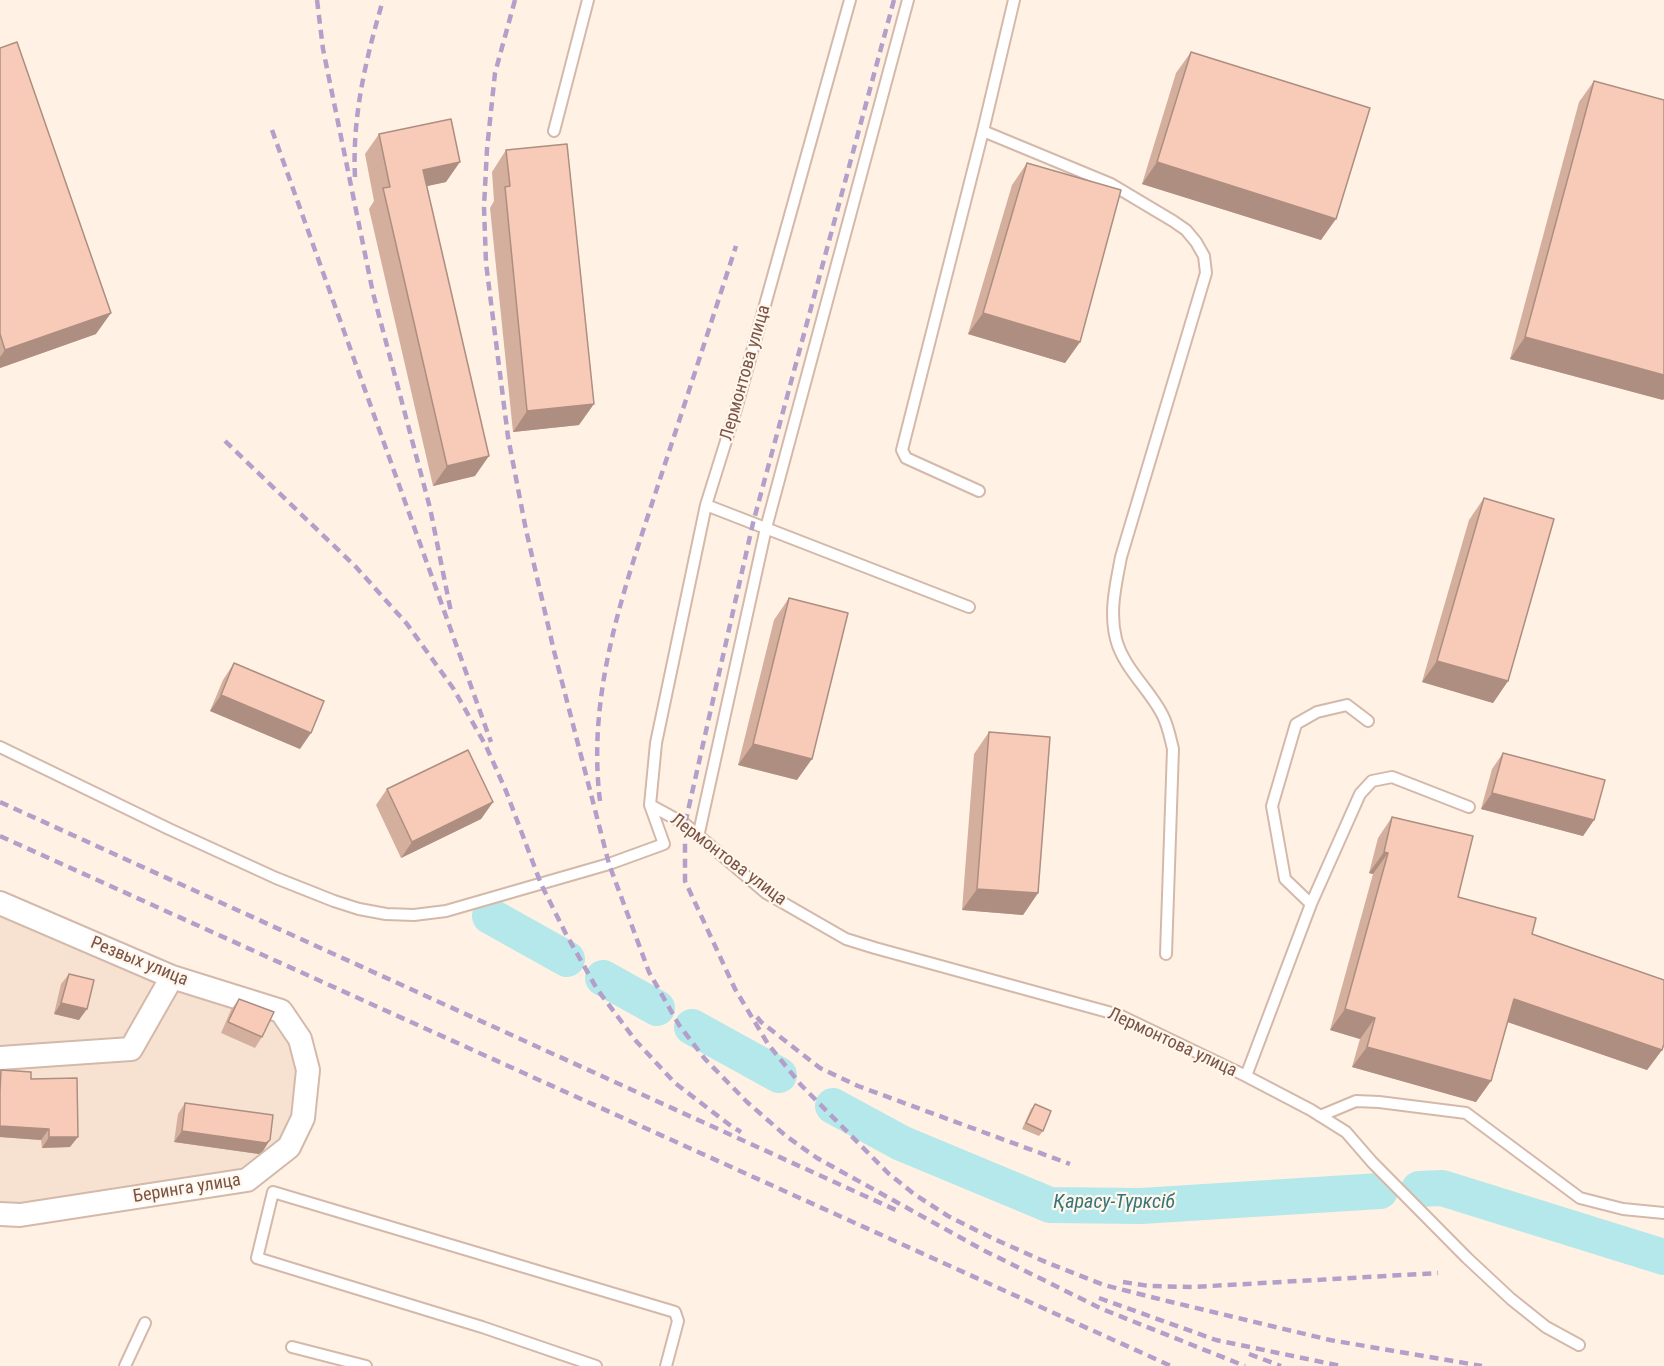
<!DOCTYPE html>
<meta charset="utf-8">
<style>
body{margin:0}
canvas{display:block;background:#fff1e3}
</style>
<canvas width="1664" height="1366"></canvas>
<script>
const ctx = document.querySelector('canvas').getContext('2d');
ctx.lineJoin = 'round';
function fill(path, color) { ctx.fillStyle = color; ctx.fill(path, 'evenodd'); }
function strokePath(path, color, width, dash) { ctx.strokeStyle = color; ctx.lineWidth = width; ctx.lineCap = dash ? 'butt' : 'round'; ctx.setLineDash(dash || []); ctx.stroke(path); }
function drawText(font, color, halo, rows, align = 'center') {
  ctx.font = font + ' "Roboto Condensed",sans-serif'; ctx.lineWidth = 4.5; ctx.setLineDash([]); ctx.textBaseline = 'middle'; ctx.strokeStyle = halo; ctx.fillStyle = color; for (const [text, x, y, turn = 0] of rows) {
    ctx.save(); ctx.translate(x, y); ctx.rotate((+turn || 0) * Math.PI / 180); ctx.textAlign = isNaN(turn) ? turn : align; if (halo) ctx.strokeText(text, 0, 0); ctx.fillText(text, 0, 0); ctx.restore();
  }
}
const residential = new Path2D(`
 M0,910L275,1020L297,1057L299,1096L287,1128L266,1155L233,1175L55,1199L0,1204Z`);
const river = new Path2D(`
 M490,916L567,959
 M603,978L657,1008
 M692,1027L779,1075
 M833,1106L901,1143L1050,1205L1141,1206L1380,1191
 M1419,1189L1442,1188L1664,1257`);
const lane = new Path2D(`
 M850,0L736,409L706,505L656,743L650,805L685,824L766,893L846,939L875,948L1119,1015L1246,1076L1311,1110L1346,1132L1372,1162L1467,1258L1511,1299L1546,1327L1579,1345
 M554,131L588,0
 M983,131L1111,184L1173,221L1186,230L1196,242L1204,256L1206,273L1121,557C1116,584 1109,611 1116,639C1123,667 1149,689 1162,714C1168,725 1170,737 1173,749L1166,954
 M979,491L906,458L902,450L983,131L1014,0
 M706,505L969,607
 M0,747L169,829L276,878L334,901L359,909L386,914L414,915L446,911L609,864L664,844L650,805
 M698,837L766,528L908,0
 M1311,904L1360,794L1372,781L1392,777L1469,807
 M1246,1076L1311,904L1285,879L1272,806L1296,724L1317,712L1347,705L1368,721
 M1320,1116L1356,1101L1379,1102L1466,1113L1580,1198L1623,1209L1664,1213
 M292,1347L366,1366
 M125,1366L145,1323
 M596,1366L482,1327L257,1258L273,1192L675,1312L678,1321L666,1366`);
const street = new Path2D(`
 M0,903L172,977L281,1011L300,1039L308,1070L303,1118L289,1147L247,1180L20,1215L0,1214
 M0,1058L131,1049L172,977`);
const rail = new Path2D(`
 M317,0L323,49L373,293L430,508L451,612
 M515,0L495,73L487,149L484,207L486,263L508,437L526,530L554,651L609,864L649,972L679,1025L705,1059L747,1102L786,1136L817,1158L983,1250L1102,1309L1245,1366
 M894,0L753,523L685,824V881L735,989L768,1044L801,1085L888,1173L914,1194L948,1216L994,1239L1048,1263L1104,1285L1167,1301L1330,1340L1482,1366
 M272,130L491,742
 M355,177C352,116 366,58 383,0
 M225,441L356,567L407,624L453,688L486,746L506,791L541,884L566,934L597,989L636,1041L675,1083L731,1126L741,1132
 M600,801C586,689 627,581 661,476C686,400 711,323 736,246
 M0,802L898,1211
 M0,836L1171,1366
 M757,1017L761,1022L820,1068L858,1086L1070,1164
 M1123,1282L1149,1286L1193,1287L1438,1273
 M1099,1298L1216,1340L1341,1366
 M1249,1354L1281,1366`);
const wall = new Path2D(`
 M0,48L96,334L0,368Z
 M1191,52L1321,240L1142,184L1176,73Z
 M1594,81L1663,400L1510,359L1579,102Z
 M379,134L446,182L427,186L475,476L433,486L369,209L374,201L365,154Z
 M506,150L579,425L513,432L490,208L494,201L492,172Z
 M1027,163L1080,342L1065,363L968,334L1012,185Z
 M1484,498L1508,681L1493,703L1422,682L1469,520Z
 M789,598L797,780L738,765L774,620Z
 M234,663L300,749L210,711L223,680Z
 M989,732L1038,893L1023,915L962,910L974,754Z
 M1503,753L1594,820L1583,836L1481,809L1492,769Z
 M387,789L493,802L481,819L401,858L376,805Z
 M1392,817L1458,897L1532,934L1662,1050L1647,1070L1507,1022L1476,1102L1352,1067L1360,1039L1330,1030L1373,874L1369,873L1378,838Z
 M69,974L79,1020L54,1014L61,984Z
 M239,999L262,1037L255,1048L221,1033L231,1010Z
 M1,1070L31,1079L70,1147L42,1148L41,1140L0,1137V1072Z
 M185,1103L263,1151L259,1154L174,1142L178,1114Z
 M1035,1104L1043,1131L1039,1136L1022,1129L1031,1109Z`);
const shadedWall = new Path2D(`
 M460,162L446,182L409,190L423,170Z
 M1157,162L1336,219L1321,240L1142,184Z
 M111,313L96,334L0,368V357L5,350Z
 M983,313L1080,342L1065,363L968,334Z
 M1525,337L1664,375V399L1663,400L1510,359Z
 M594,404L579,425L513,432L527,411Z
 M489,456L475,476L433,486L447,466Z
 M1437,661L1508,681L1493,703L1422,682Z
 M221,695L311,733L300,749L210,711Z
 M753,744L812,759L797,780L738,765Z
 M1492,793L1594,820L1583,836L1481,809Z
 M493,802L481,819L401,858L412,842Z
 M1384,852L1388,853L1373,874L1369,873Z
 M977,889L1038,893L1023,915L962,910Z
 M1514,999L1662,1050L1647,1070L1499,1019Z
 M61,1003L87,1009L79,1020L54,1014Z
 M1345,1009L1375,1018L1360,1039L1330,1030Z
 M1367,1047L1491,1081L1476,1102L1352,1067Z
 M0,1126L49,1129L41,1140L0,1137Z
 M182,1131L270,1140L263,1151L259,1154L174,1142Z
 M49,1137H78L70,1147L42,1148Z`);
const building = new Path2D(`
 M17,42L111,313L5,350L0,334V48Z
 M1191,52L1370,108L1336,219L1157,162Z
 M1594,81L1664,100V375L1525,337Z
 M451,119L460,162L423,170L489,456L447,466L383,188L390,187L379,134Z
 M567,144L594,404L527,411L505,187L510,186L506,150Z
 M1027,163L1121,190L1080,342L983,313Z
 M1484,498L1554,519L1508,681L1437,661Z
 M789,598L848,613L812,759L753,744Z
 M234,663L324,701L311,733L221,695Z
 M989,732L1050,737L1038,893L977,889Z
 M468,750L493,802L412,842L387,789Z
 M1503,753L1605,780L1594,820L1492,793Z
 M1392,817L1473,836L1458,897L1536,918L1532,934L1664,980V1044L1662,1050L1514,999L1491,1081L1367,1047L1375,1018L1345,1009L1388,853L1384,852Z
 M69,974L94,980L87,1009L61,1003Z
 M239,999L274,1012L262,1037L228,1022Z
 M1,1070L31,1072V1079L77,1078L78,1137H49V1129L0,1126V1091Z
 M185,1103L273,1115L270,1140L266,1143L182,1131Z
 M1035,1104L1051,1111L1043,1131L1026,1123Z`);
const streetNames = [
 ["Лермонтова улица",746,373,-74],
 ["Лермонтова улица",728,860,37],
 ["Резвых улица",139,962,22],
 ["Лермонтова улица",1172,1043,25],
 ["Беринга улица",187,1189,-9]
];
const waterNames = [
 ["Қарасу-Түрксіб",1114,1203]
];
fill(residential, '#f7e2d1');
strokePath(river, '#b5e8ea', 36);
strokePath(lane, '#d4b9ab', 14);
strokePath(street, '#d4b9ab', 26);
strokePath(lane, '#fff', 10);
strokePath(street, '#fff', 22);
strokePath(rail, '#b2a0ca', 4.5, [9, 6]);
fill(wall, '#d4af9e');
fill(shadedWall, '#ad8e81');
fill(building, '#f7cbb8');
strokePath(building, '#ad8e81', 1.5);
drawText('18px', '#7a5346', '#fff6ec', streetNames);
drawText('italic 20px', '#357579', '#fff6ec', waterNames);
</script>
